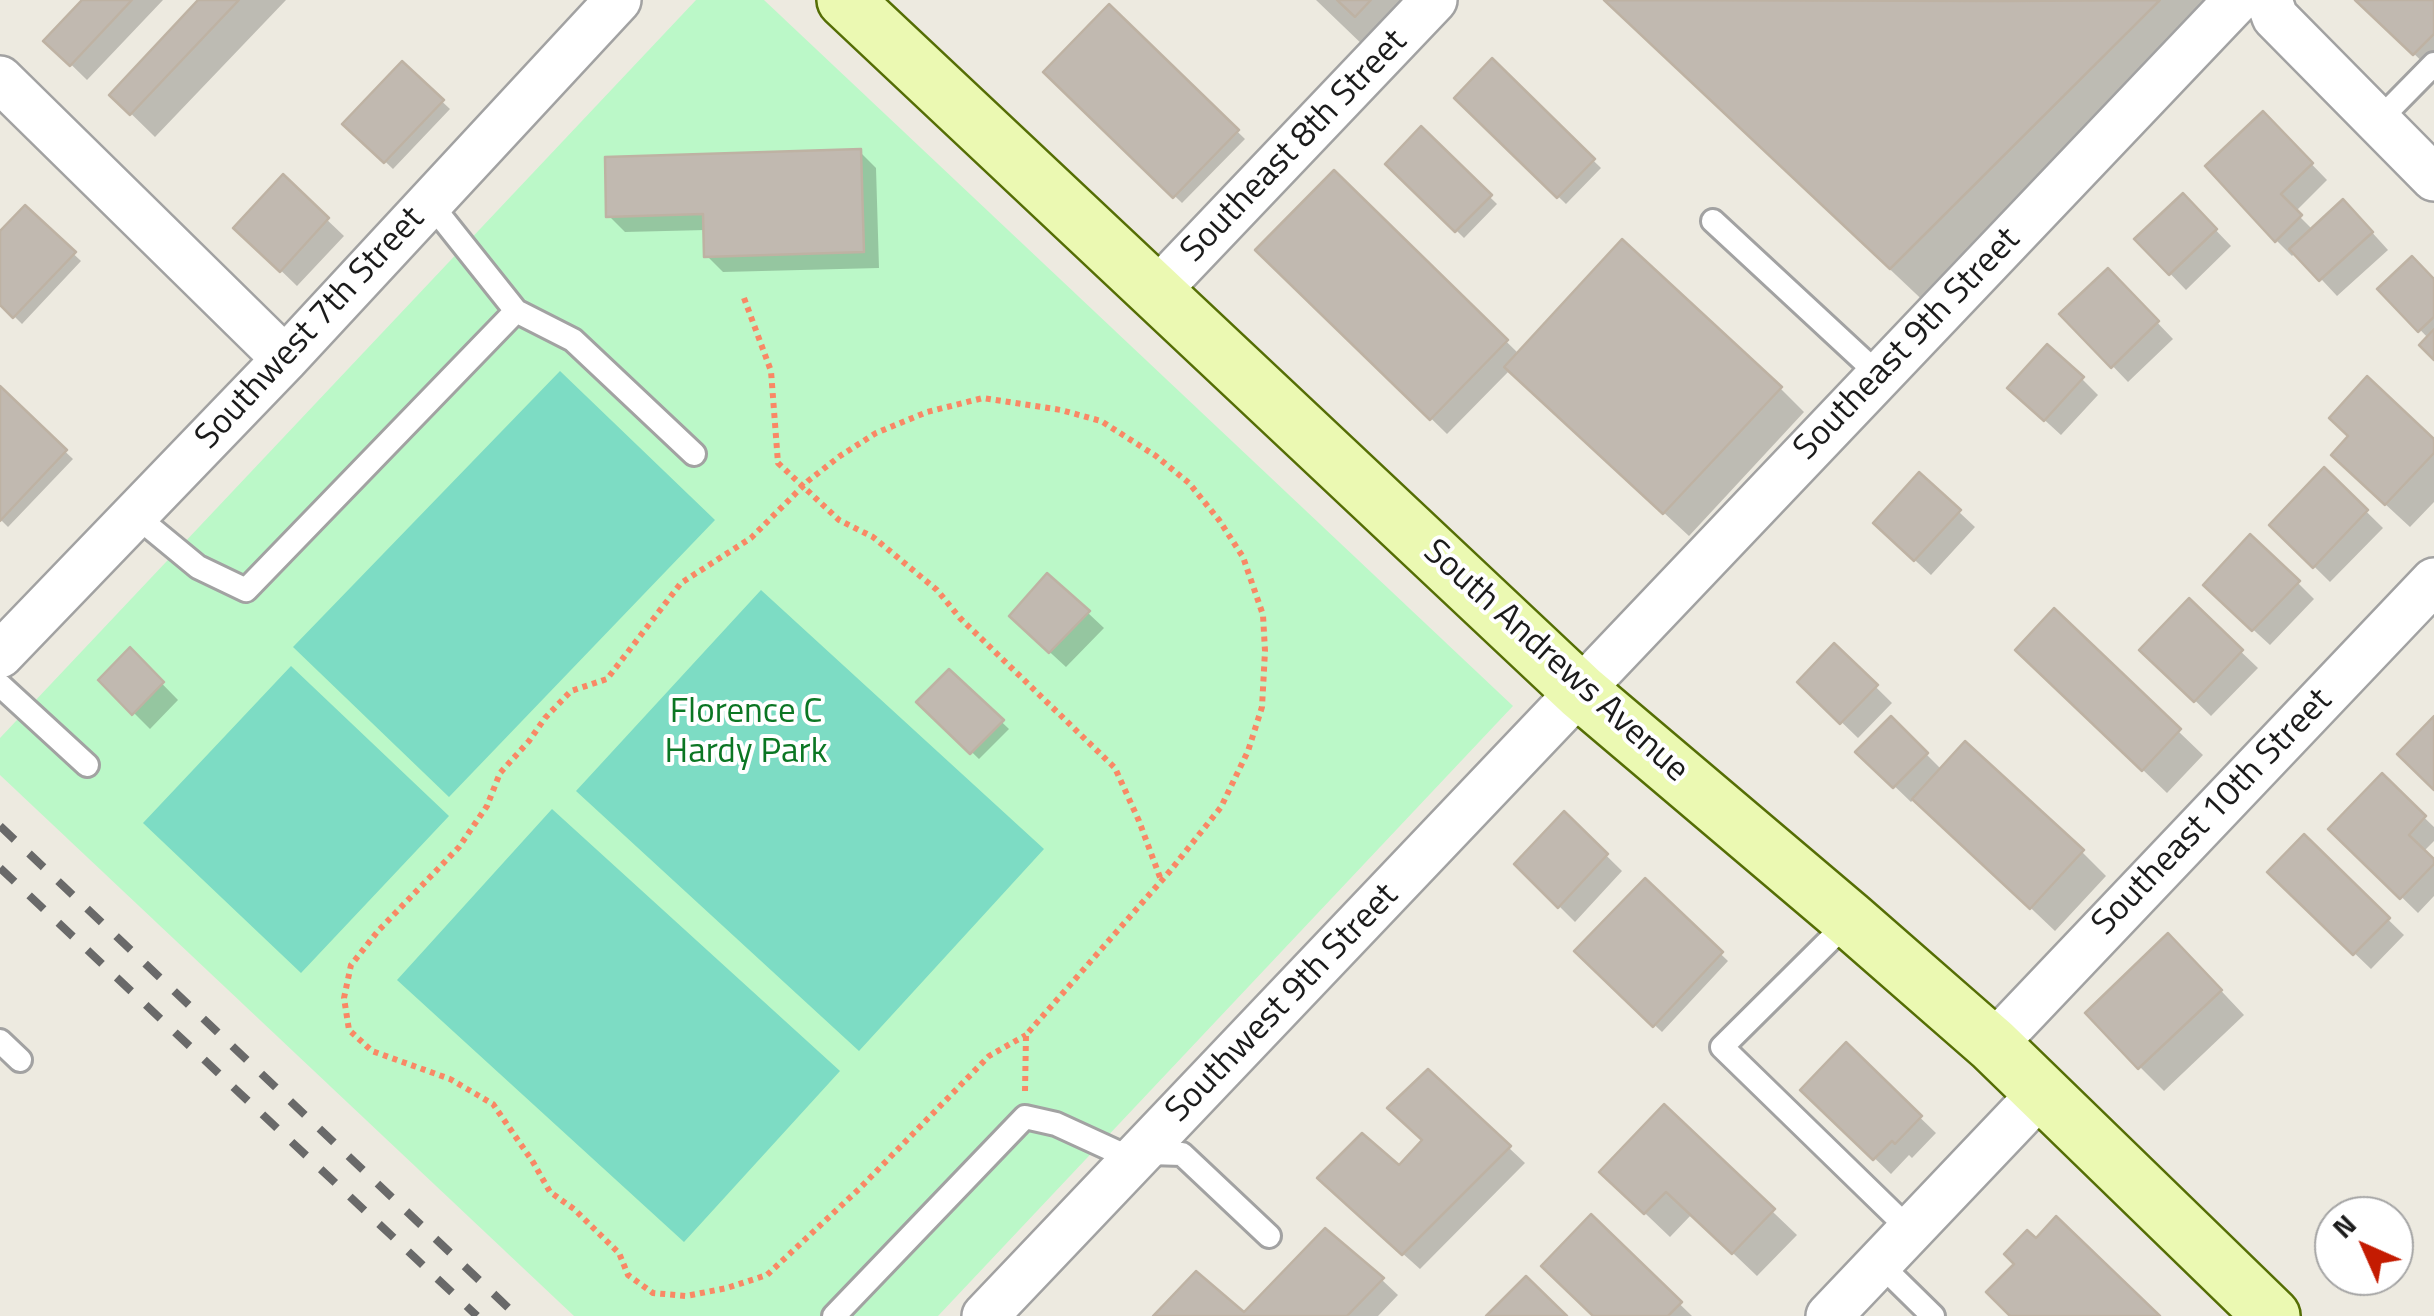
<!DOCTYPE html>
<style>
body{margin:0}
#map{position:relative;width:2434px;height:1316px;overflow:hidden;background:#edeae0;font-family:"Titillium Web",sans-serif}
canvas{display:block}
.north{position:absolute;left:2314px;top:1196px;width:100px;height:100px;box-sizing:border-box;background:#fff;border:2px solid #a4a4a4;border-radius:50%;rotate:315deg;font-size:28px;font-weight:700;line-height:40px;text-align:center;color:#1b1b1b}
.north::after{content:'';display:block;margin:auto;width:35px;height:45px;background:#c41b01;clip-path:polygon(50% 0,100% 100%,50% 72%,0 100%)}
</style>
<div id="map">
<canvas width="2434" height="1316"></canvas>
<div class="north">N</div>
</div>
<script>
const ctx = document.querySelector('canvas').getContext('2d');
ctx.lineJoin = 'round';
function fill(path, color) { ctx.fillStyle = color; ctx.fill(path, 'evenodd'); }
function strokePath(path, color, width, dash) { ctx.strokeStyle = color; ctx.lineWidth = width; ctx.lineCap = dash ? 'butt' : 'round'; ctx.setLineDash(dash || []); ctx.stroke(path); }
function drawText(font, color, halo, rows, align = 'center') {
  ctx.font = font + ' "Titillium Web",sans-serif'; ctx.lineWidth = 8; ctx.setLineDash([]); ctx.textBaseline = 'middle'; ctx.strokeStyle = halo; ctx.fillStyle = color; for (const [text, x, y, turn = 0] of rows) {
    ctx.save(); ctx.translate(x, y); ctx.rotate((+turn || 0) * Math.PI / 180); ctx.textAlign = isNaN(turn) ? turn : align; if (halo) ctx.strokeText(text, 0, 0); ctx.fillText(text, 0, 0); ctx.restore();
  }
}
const park = new Path2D(`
 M696,0H764L1513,706L938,1316H574L0,775V738Z`);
const pitch = new Path2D(`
 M560,371L715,520L449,797L293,647Z
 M761,590L1044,849L859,1051L576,791Z
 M291,666L449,816L301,973L143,823Z
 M552,809L840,1071L684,1242L397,980Z`);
const shadow = new Path2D(`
 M86,0H163L87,80L47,41Z
 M202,0H286L155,137L112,95Z
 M1316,0H1453L1367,49Z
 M1605,0H2000L2005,5L2009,0H2244L1933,310Z
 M2358,0H2434V73Z
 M1109,8L1245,139L1182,203L1047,72Z
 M1492,62L1601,168L1566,204L1457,98Z
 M402,64L450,109L393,169L346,124Z
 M2263,114L2327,180L2295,212L2313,230L2359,218L2388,250L2337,296L2296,252L2292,256L2276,240Z
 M1421,130L1497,204L1464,238L1389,164Z
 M860,152L876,168L879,268L723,272L707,256L706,230L625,232L609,216Z
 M1334,173L1519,354L1780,388L1804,412L1689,536L1510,370L1447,434L1259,250Z
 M283,178L344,236L297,286L237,228Z
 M2183,196L2231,246L2186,290L2137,239Z
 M25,208L81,261L22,324L0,302V234Z
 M2108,271L2173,339L2128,382L2063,314Z
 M2434,282V357L2429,339L2381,289Z
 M2082,379L2098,395L2061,435L2027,404Z
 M0,390L73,459L8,527L0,519Z
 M2434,443V502L2410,527L2358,479Z
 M2324,470L2383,528L2330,582L2272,525Z
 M1959,512L1975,527L1931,575L1892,539Z
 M2298,583L2314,599L2270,645L2222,601Z
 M2189,602L2258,668L2211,716L2143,650Z
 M2054,612L2203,755L2167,793L2042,673Z
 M1088,613L1104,628L1066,667L1028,632Z
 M1834,646L1892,703L1858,738L1800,682Z
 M130,651L178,700L150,729L101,680Z
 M949,672L1009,729L979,759L920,702Z
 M1891,719L1942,770L2082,852L2106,876L2055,931L1915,798L1911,802L1859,752Z
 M2382,777L2434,827V841L2423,852L2434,863V896L2418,913L2332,829Z
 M1564,814L1622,871L1575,922L1517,864Z
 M2304,838L2404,935L2371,969L2270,872Z
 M1645,881L1728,961L1662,1032L1577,951Z
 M2192,960L2244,1015L2164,1091L2140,1067Z
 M1846,1046L1936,1133L1912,1158L1909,1155L1891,1174L1804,1090Z
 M1428,1072L1525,1163L1420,1269L1336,1194L1399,1168L1425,1141Z
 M1664,1108L1797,1235L1757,1276L1692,1214L1670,1237L1627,1196Z
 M1591,1218L1692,1316H1596Z
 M1382,1280L1398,1295L1378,1316H1156L1244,1315Z`);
const building = new Path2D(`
 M82,0H132L70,66L43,41Z
 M198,0H239L130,115L109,95Z
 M1337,0H1371L1355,17Z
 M1604,0L2005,1L2160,0L1890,269Z
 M2355,0H2434V34L2413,55Z
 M1109,4L1239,130L1173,198L1043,72Z
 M1492,58L1595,159L1557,198L1454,98Z
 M402,61L444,100L384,163L342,124Z
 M2263,111L2313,163L2281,194L2302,215L2275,242L2205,166Z
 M1421,126L1492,195L1455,232L1385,164Z
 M861,149L864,252L704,257L703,214L606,217L605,157Z
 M1334,170L1508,340L1430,420L1255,250Z
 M283,174L329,218L280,272L233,228Z
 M2183,193L2217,229L2169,275L2134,239Z
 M2343,199L2373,232L2319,281L2289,249Z
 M25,205L76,252L13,318L0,305V231Z
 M1622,239L1782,387L1663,514L1504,367Z
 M2412,256L2434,279V317L2418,332L2377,289Z
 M2108,268L2159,321L2111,368L2059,314Z
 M2434,329V360L2419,345Z
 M2047,344L2084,377L2044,421L2007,388Z
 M2367,376L2434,439V453L2385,505L2331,455L2348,436L2329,418Z
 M0,386L67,450L0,521Z
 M2324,467L2368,510L2313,568L2269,525Z
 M1919,472L1961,510L1914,561L1873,523Z
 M2250,534L2300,581L2252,631L2203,585Z
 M1047,573L1090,611L1049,653L1009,616Z
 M2189,598L2243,650L2194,702L2139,650Z
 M2054,608L2181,729L2142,771L2015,650Z
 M1834,643L1878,685L1840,724L1797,682Z
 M130,647L164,682L132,715L98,680Z
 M949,669L1004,720L970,754L916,702Z
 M1891,716L1928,753L1893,788L1855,752Z
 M2434,716V790L2397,754Z
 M1965,741L2084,850L2030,909L1912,799Z
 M2382,773L2426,816L2409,835L2434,859V864L2400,899L2328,829Z
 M1564,811L1608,854L1558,908L1514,864Z
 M2304,834L2390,918L2353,955L2267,872Z
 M1645,878L1723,952L1653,1027L1574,951Z
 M2168,933L2222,990L2138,1069L2085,1013Z
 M1846,1042L1922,1116L1895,1144L1892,1141L1873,1160L1800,1090Z
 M1428,1069L1511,1146L1402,1255L1317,1178L1362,1133L1399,1165L1422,1140L1387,1108Z
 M1664,1104L1775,1209L1732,1254L1666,1192L1644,1214L1599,1172Z
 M1591,1214L1682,1302L1668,1316H1593L1541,1266Z
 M2056,1216L2160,1316H2010L1986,1292L2014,1264L2004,1254L2027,1230L2036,1238Z
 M1325,1228L1384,1278L1347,1316H1153L1196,1271L1244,1312Z
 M1526,1276L1567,1316H1486Z`);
const path = new Path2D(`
 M744,298L771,371L778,463L839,520L873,537L937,590L960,618L1115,768L1139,821L1161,880
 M1025,1091L1026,1035L1170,871L1221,807L1248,751L1262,707L1265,651L1263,615L1243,557L1219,520L1189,483L1156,456L1101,421L1061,410L983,398L927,412L876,433L840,456L808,481L751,538L681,583L607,679L571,691L545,718L529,741L500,773L487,806L459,847L378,931L351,965L344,998L349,1030L372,1051L450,1079L493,1104L533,1162L550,1192L574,1209L619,1253L628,1275L653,1293L686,1296L727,1288L767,1275L859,1189L989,1056L1026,1035`);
const lane = new Path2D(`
 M2378,121L2434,64
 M430,203L516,311
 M1713,221L1878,374
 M135,515L198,567L246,590L516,311L573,340L694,454
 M0,685L87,765
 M1850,920L1722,1047L1910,1230
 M0,1041L20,1060
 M1879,1263L1933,1316
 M834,1316L1025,1117L1056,1124L1117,1152L1182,1154L1269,1236`);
const street = new Path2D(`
 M2269,0L2275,17L2434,178
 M0,79L285,359
 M1155,293L1434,0
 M0,655L285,359L618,0
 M1993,1045L2434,581
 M985,1316L2237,0
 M1829,1316L2041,1093`);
const secondary = new Path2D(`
 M845,0L1581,692L1850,920L1993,1045L2272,1316`);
const rail = new Path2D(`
 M0,826L517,1316
 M0,868L477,1316`);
const streetNames = [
 ["Southeast 8th Street",1295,147,-46],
 ["Southwest 7th Street",311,329,-47],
 ["Southeast 9th Street",1908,345,-46],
 ["South Andrews Avenue",1555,662,42],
 ["Southeast 10th Street",2213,813,-46],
 ["Southwest 9th Street",1283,1004,-46]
];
const parkNames = [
 ["Florence C",746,713],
 ["Hardy Park",746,753]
];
fill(park, '#bbf8c8');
fill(pitch, '#7ddcc4');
fill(shadow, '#0003');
fill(building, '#c1b9b0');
strokePath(building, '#beb2a3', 2.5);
strokePath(lane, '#a2a2a2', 28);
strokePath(street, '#a2a2a2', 50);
strokePath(secondary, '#556e05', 60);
strokePath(path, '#f98865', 6, [5, 5]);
strokePath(lane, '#fff', 22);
strokePath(street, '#fff', 45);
strokePath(secondary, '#ebf9b2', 55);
strokePath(rail, '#696969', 8, [20, 20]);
drawText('35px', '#1b1b1b', '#fff', streetNames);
drawText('35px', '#0b7623', '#fff', parkNames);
</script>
